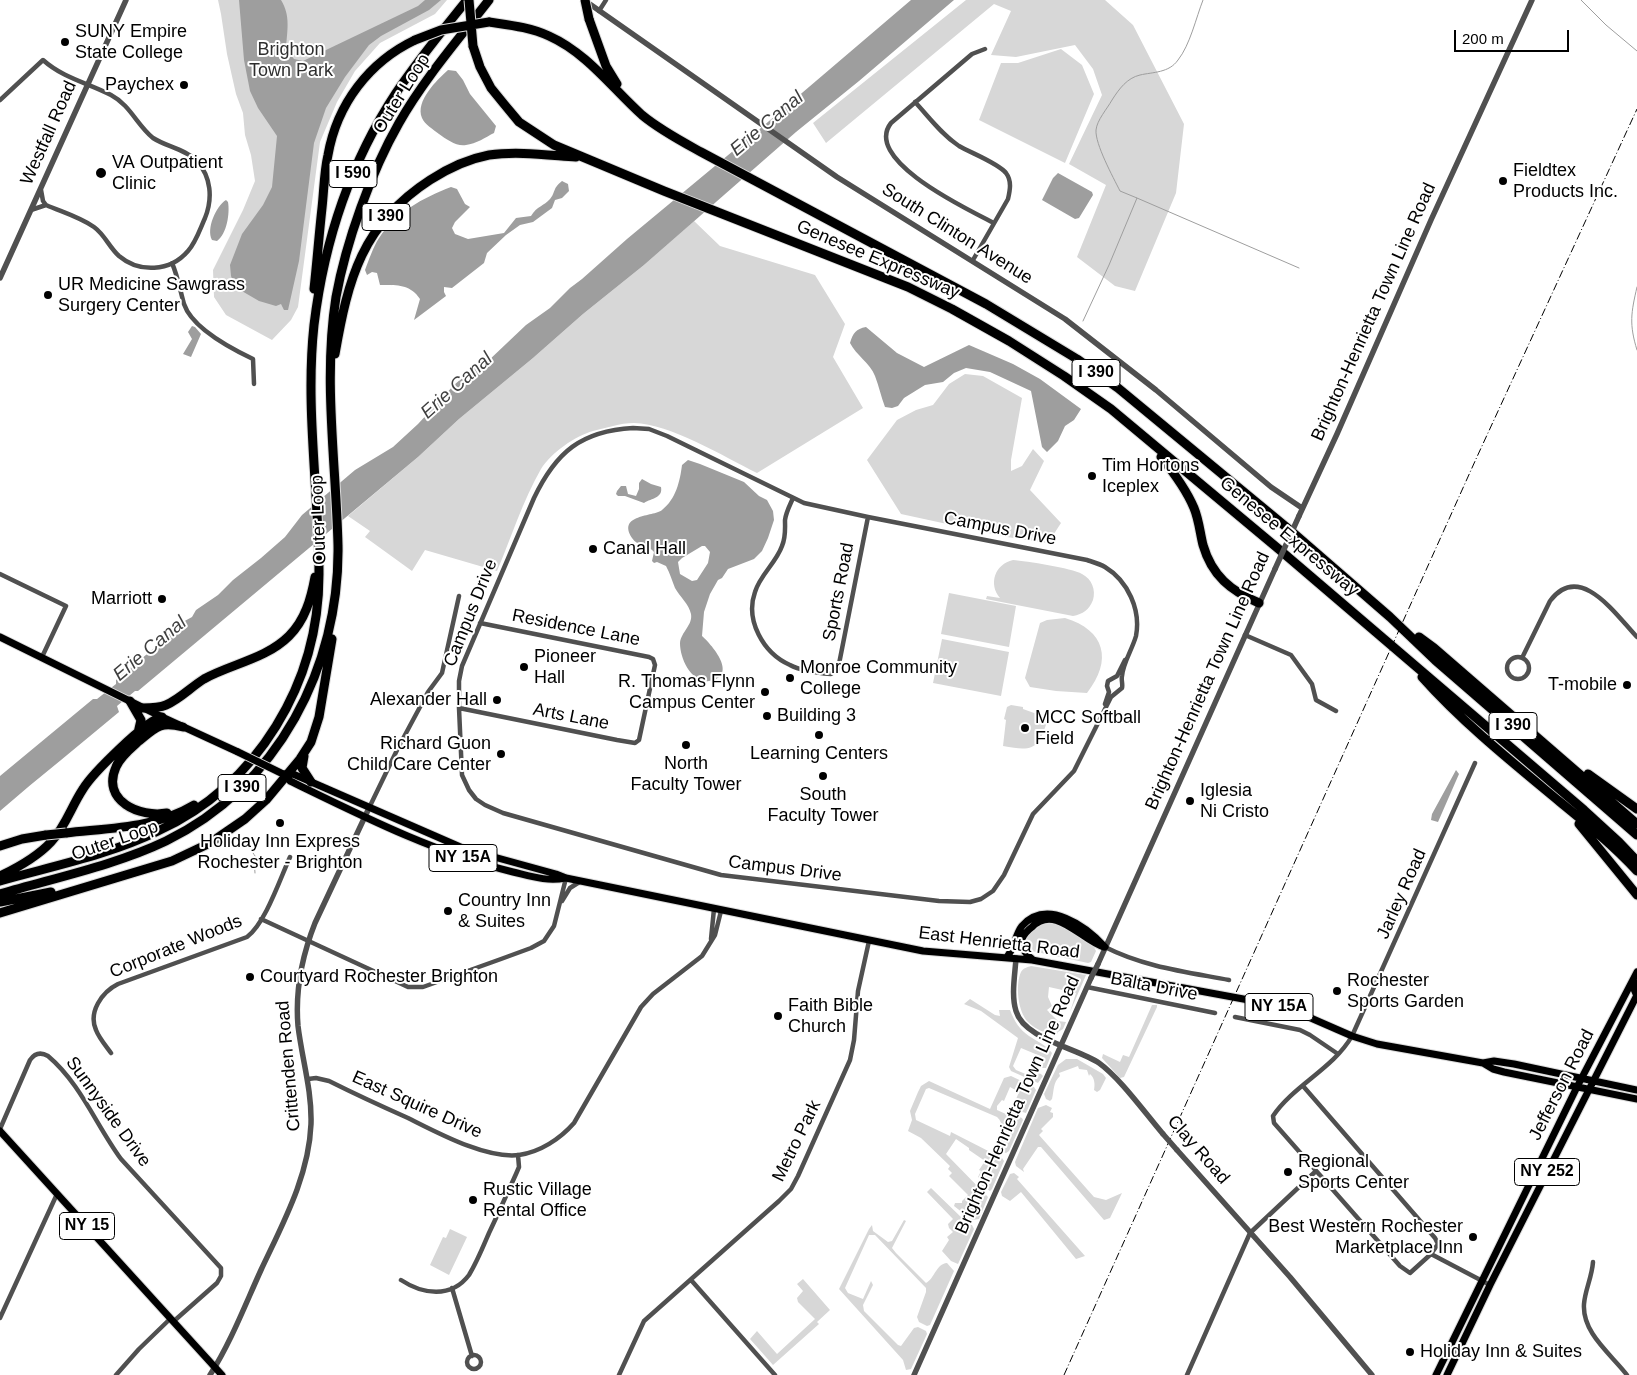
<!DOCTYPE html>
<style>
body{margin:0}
#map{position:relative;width:1637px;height:1375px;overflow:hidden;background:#fff;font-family:Arial,sans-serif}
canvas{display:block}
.scale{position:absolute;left:1454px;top:30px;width:115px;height:22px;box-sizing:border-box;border:2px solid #000;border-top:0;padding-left:6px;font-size:15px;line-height:18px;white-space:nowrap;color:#000;-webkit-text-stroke:4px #fff;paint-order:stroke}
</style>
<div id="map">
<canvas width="1637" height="1375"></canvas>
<div class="scale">200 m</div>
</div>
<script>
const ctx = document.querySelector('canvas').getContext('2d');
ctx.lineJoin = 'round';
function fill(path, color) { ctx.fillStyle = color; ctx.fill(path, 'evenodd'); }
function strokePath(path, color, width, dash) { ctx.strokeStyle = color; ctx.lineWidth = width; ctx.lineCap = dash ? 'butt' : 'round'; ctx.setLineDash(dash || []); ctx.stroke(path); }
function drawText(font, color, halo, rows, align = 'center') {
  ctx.font = font + ' Arial,sans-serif'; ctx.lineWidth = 4; ctx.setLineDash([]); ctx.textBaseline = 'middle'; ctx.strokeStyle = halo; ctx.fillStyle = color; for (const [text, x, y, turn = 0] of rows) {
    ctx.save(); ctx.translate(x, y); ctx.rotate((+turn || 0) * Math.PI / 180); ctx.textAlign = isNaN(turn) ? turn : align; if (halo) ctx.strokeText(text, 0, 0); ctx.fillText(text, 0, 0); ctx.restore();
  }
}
const green = new Path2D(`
 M218,0H447L435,14L380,43L355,71L337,102L320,142L298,307L291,320L272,340L226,315L214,297L213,270L243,210L255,181L251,155L245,135L243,113L236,94L227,54L221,14Z
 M966,0H1105L1133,25L1184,124L1176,193L1135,291L1115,286L1077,257L1106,185L1069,164L1102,95L1093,69L1075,45L1016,57L991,55L1011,11L994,4L826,143L813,123Z
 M1061,49L1082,65L1094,94L1065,163L979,120L1001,63H1018Z
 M694,221L720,246L815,275L845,324L833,357L863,408L757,473C723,456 670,424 634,423C620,423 606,428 593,431C575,436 551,453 541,469C523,500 511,538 497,571L425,550L412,571L365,537L370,531L348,516L418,457L459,419L533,358L583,314L644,265Z
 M965,374L983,376L1022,398L1011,460V471L1022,466L1033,449L1044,461L1030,490L1061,523L1048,543L1007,537L901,514L867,460L897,420L916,410L933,405L949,384Z
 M1013,560C1026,561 1072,568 1082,574C1092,579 1096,590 1093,600C1089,610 1083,614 1073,616L986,599L987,596L1000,598C988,584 995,564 1013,560Z
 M949,593L1016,606L1009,647L941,634Z
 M1065,618C1105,630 1113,660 1087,693L1056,691L1030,687L1025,678L1040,623L1047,620Z
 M942,639L1009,652L1001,696L933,683Z
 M1011,705L1023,707V709L1048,718C1039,749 1034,752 1003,746L1006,720L1004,719L1007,707Z
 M1046,922H1059L1094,947L1096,951L1091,962L1088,963L1032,951L1026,945C1026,932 1035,926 1046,922Z
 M1031,966L1086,975L1070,1012L1076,993L1049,987L1048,997L1052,1006L1047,1010L1058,1021L1066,1022L1063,1029L1058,1032L1057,1034C1046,1034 1036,1030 1028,1022C1018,1012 1015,985 1021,972C1023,968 1028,967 1031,966Z
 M970,999L995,1015L1000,1016L999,1010H1010C1014,1021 1020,1030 1029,1036C1039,1043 1045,1044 1052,1053L1046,1068H1041L1045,1058L1021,1048L1013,1066L1016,1070L1035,1078L1038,1073L1041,1074L1043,1076L1038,1083L1011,1071L1009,1067L1018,1038L981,1011L964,1004Z
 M1152,1005H1157V1007L1124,1077L1120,1078L1102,1058L1103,1054L1120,1062L1123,1055L1129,1057Z
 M1066,1059H1077L1103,1074L1106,1078L1100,1090L1097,1092L1094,1090C1095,1085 1095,1078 1090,1074L1089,1076L1087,1070L1079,1069L1078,1066L1059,1073L1060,1076C1053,1082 1054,1091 1052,1099L1050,1101L1046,1099L1044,1094L1058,1065Z
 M1011,1076L1034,1087L1036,1090L1026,1113L1012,1109L1019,1092L1010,1087L1004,1101L1002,1100L997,1106V1110L1008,1115L1010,1113L1022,1118L1023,1120L1009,1151L1006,1153C982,1145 1012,1131 997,1117L929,1088L926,1089L915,1114L916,1120L950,1136L951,1132L1002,1158L1004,1161L992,1189L990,1191L981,1185L983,1181L978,1177L981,1171L979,1170L985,1161L969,1150V1148L956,1139L946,1154L988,1197L979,1219L972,1220L954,1206L955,1203H962V1201L968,1195L949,1176L952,1173L948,1169L950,1166L921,1138L908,1131L912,1120L910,1111L918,1092L921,1086L929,1081L990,1109L1004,1078Z
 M1046,1105L1052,1108L1050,1112L1053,1113V1117L1041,1129L1043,1131L1039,1135L1094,1197L1106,1200L1122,1193L1110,1218L1104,1220L1041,1147H1038L1023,1169L1024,1172L1016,1166L1015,1162L1038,1108Z
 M1014,1173L1019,1177L1017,1179L1085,1256L1076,1259L1021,1192L1010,1201L1002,1196L1001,1192L1010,1174Z
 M931,1188L962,1218L972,1225L974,1229L958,1264L951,1261L942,1251L949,1240L947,1237L953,1232L949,1228L948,1224L953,1219L927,1192Z
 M904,1220L906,1221L892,1248L896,1253L926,1283C935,1278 936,1264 947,1263L954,1271L930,1325L927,1326L919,1322L917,1317L926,1292V1288L875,1235H869L845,1288L848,1293L863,1299L871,1281L873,1285L863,1305L864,1311L898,1345L901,1346L914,1328L918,1327L926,1331L927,1334L911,1369L906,1370L903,1360L839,1289L869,1229L872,1225L873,1231L888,1242L892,1241Z
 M450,1229L467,1237L449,1275L430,1265L443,1237L446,1238Z
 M803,1279L830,1310L817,1322L819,1324L773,1365L750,1339L757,1331L777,1354L815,1319L798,1302L797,1298L803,1291L797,1284Z`);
const water = new Path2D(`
 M239,0H281C291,16 287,31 286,49L294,59L303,61L418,6L425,0H441L429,10L381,36L369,45L345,77L326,108L314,143L299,261L288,310H284L281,304L276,306L259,301L235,287L231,276L230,265L242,234L263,205L272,187L277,136L258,108L250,91L244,60Z
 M911,0H954L859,81L796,132L644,265L583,314L533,358L459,419L418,457L138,691H135L117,706L119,712C80,745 39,777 0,811V776L93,699H97L116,684V680L153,649L181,623L192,617L196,610L218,595L233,580L261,558L285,537L302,515L355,470L393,447L418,424L454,385L482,361L487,362L526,325L550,308L570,288L582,279L627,239L733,151L732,149L735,146L755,133Z
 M448,70L456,71L463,80L470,94L496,126L494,133C486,137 476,144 466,145C457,147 446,139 439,134C433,129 425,125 422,118C415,101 437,80 448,70Z
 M1058,173L1092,192L1093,195L1079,218L1075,219L1042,200L1053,178Z
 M562,181L568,184L569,191L562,198L555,200L552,208L533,222L520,225L506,235L487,253L484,263L452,288L444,287V292L446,296L414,320L420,299C410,284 397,285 380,285L377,273L372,272L367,275L365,270C369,260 373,247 379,238C396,212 423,198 451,187L457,189L465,204L470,207L455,222L452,228L455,234L468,239L504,233L516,218L531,216C537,206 544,206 550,199C556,192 552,189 562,181Z
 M226,200L228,202C230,213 227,234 217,241L212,240C206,229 216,206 226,200Z
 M192,326L195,327L201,334L191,357L183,354L192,339L188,332Z
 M866,327L897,353L924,367L969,345L1013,364L1040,379L1081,409L1074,420L1065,426L1058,441L1047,452L1042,447L1031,391L990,372L966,368L954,373L943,382L925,385L904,398L898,406L892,408L885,407C881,397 879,386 875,376C870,363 856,355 850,343C853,333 856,329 866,327Z
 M688,460L700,464L744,482L759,496L767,500L773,511L774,520L768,538L762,551L754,559L728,569L722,578L718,580L710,594L704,612L702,636C711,644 736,672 714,680C693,687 680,660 680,643C681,632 693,625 691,614C689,604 680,597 675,588C672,581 670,573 666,566L657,562L654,563L652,561L654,552C649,545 638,547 632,538C617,514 653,517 662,510C676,499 680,481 682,465ZM702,546H705L710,552L708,563L697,580L692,581L680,574L678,562L682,558Z
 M642,479L651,484L661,487C663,498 652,498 644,503L625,496H618L616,494L617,491L621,486H626L628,494L636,496L639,489V483Z
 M1456,770L1459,774L1438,822L1431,820L1432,814Z`);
const stream = new Path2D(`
 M1581,0L1606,25L1637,51
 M1137,198L1299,268
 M1637,287C1631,313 1629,324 1637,350
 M1083,321L1109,265L1137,198L1120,191C1113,177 1095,144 1096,130C1097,120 1107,109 1112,100C1119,89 1127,78 1140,75C1153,72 1169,73 1178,60C1190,45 1196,18 1203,0
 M248,845C258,860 257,865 278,861
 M254,859L255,873
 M1567,1062L1584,1053`);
const minor = new Path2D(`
 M599,11L606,0
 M985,49L972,54L891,123C862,160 969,210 994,223
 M0,100L43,60C63,78 88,83 111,95C130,105 137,125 153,138C167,147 185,149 197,161C211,177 213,198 205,218C200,229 196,242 188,251C170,272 139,273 119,256C109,247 105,235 94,227C80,217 62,212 46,205L43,201L41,190
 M915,102C929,117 941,134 959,146C971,153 998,163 1006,173C1012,181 1010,190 1008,199L973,260
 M31,210L46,205
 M172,263C178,277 180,290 184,304C192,328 232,349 253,359L254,384
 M633,428L649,429L667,436L804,503L868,517L1087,560C1093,562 1100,564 1105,567C1128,581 1141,610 1136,636C1132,650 1123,663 1122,676C1121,680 1123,684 1122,688L1111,697L1074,771L1033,814L1004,875L993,891L981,899L970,902L939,901L721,875L503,813L485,805L476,799L469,790L462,775L459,708V681L462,666L534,498C556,452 581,431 633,428Z
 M793,498C790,505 786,512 785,520C785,529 786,537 782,546C776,563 760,575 755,592C745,620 763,653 790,665C801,671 818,673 831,674L838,669L868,517
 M0,574L66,606L42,657
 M1245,635L1291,655L1312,684L1316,700L1336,711
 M1507 668a11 11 0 1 1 22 0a11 11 0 1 1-22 0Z
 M1522,658L1550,601C1580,561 1616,615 1637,637
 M1105,704L1109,692L1107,686L1108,681L1117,676L1125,660
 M459,708L617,740L635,743L639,740L655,665L653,659L649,657L480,623
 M1475,763L1352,1036C1333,1069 1294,1085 1273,1116L1274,1123L1400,1266L1410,1273L1431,1254L1490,1285
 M369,808L398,748L428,692L442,673L459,596
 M562,901L570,888L581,881
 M261,919L408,987H423L501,959L531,948L544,941L554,926L566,878
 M711,939L714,909
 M1105,947C1144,967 1187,972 1229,980
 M1087,987L1215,1013
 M1235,1017L1300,1030L1310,1035L1338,1054
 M111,1053C106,1046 99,1038 96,1030C88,1012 102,992 118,984L247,937C265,924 280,879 290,857
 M308,1079L316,1078L329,1081C355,1094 381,1106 408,1118C438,1133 486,1159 519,1155C540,1152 560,1139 574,1123L641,1007L653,994L702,956L715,935L721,911
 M1303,1086L1435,1238L1438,1244L1431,1254
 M0,1129L30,1060C35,1053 41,1052 48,1056C81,1084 96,1125 121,1159L221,1268V1276L217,1283L174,1321
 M1593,1262C1592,1277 1585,1290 1584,1304C1582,1333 1611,1354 1627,1375
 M401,1280C422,1294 451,1299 469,1275C477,1262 483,1247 489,1233C498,1214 507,1194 516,1174L519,1167L518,1155
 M691,1280L775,1375
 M452,1288L472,1356
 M0,1318L57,1194
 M467 1362a7 7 0 1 1 14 0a7 7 0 1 1-14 0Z
 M116,1375L139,1349L171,1318
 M619,1375L644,1321L779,1201L791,1189L798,1176L850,1060L854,1040L858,991L869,941
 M1187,1375L1250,1233L1316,1171`);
const tertiary = new Path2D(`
 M584,0L837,177L1065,319L1156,390L1271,487L1302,508
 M0,278L126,0
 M1299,516L1337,434L1431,220L1532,0
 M1016,958C1015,975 1011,995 1016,1011C1024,1039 1077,1048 1099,1063C1120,1078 1145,1113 1163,1134
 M1098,964L1275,569
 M1177,1150L1290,1277L1372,1375
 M210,1375C231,1342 245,1305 261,1270C283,1223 309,1176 311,1124C312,1090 302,1059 298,1026C295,990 302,956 315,923L369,808
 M914,1375L1091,978`);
const primary = new Path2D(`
 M0,637L162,717L238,752
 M284,774L290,781C362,816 435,853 513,872C530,876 548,882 565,878
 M287,776L293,774L465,849L556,874L566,878L923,951L1032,960L1265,1003L1297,1012L1352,1036L1377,1044L1483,1063L1493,1069L1504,1072L1637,1099
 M1007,957C1015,947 1015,935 1022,926C1047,898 1086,926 1105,947
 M1032,959C1026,954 1020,948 1022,939C1024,934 1028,930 1032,927C1055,903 1082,941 1104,947
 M1637,996L1634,989L1637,984
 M1483,1063L1494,1061L1514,1064L1637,1090
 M0,1131L222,1375
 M1436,1375L1577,1087L1637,972
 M1447,1375L1490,1285L1637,995`);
const motorway = new Path2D(`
 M589,19L606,66L617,84
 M489,22C509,25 530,27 549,36C587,53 612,88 642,115C660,130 681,141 701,152L986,304L1077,359L1118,388L1291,531L1390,617L1435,660L1637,835
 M473,46L480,67L491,88L504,104L519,122L554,145L664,191L908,287L952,309L1009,341L1064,376L1111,409L1281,551L1584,810L1619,842L1637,861
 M314,289C317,262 319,235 322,208C324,190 324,172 328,155C337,104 369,62 415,40
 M335,354C348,279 362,224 430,180C447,169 468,159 489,155C517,151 547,155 576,157
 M1161,457C1174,473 1186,489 1194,508C1199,520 1200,533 1203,545C1212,576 1231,591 1259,603
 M1419,637L1434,648L1637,824
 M1422,677C1463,723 1513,763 1560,802C1587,824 1614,846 1637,871
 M130,701L141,720L138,733
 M143,708C151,708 159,708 166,705C180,699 191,687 204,679C231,664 266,659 289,636C305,620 311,599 315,577
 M304,756L302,768L311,782
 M1588,774L1637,809
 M167,813C140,818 101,801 116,767C120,757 130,749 139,741C156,727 160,721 183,727
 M1579,824L1637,895
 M66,833C109,828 156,828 194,805
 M0,846L22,839L46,835
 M0,876C19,867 37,857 51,842C66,826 71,807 83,789C92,774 146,720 162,717
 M0,881C53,866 109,855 158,831C258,785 319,683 319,574C319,491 305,408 314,325C324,242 350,163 396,93C418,60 443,30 467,0
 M0,894C54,878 116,865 166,841C278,786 340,667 338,545C336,463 323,379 336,297C346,242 371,172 399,123C424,79 458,40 489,0
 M0,902L51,892
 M0,913L172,861L210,843L245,819L266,800L281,782L300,759L311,742L319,717L332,639`);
const rail = new Path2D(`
 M1064,1375L1476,459L1637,109`);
const tertiaryBridge = new Path2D(`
 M1275,569L1299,516
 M1091,978L1098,964
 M1163,1134L1177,1150`);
const primaryBridge = new Path2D(`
 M238,752L281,773`);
const motorwayBridge = new Path2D(`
 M469,0L473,46
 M585,0L589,19
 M415,40L441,30L489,22
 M46,835L66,833`);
const markers = [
 [65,42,5,"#000"],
 [184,85,5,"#000"],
 [101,173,6,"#000"],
 [1503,181,5,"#000"],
 [48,295,5,"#000"],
 [1092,476,5,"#000"],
 [593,549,5,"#000"],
 [162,599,5,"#000"],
 [524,667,5,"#000"],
 [790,678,5,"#000"],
 [1627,685,5,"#000"],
 [765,692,5,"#000"],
 [497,700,5,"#000"],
 [767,716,5,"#000"],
 [1025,728,5,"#000"],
 [819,735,5,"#000"],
 [686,745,5,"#000"],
 [501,754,5,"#000"],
 [823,776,5,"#000"],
 [1190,801,5,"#000"],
 [280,823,5,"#000"],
 [448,911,5,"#000"],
 [250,977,5,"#000"],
 [1337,991,5,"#000"],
 [778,1016,5,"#000"],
 [1288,1172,5,"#000"],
 [473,1200,5,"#000"],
 [1473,1237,5,"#000"],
 [1410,1352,5,"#000"]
];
const shields = [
 [353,174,48],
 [386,217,48],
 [1096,373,48],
 [1513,726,48],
 [242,788,48],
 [463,858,68],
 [1279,1007,68],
 [1547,1172,65],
 [87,1226,55]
];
const shieldNames = [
 ["I 590",353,174],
 ["I 390",386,217],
 ["I 390",1096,373],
 ["I 390",1513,726],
 ["I 390",242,788],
 ["NY 15A",463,858],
 ["NY 15A",1279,1007],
 ["NY 252",1547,1172],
 ["NY 15",87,1226]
];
const poiNames = [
 ["SUNY Empire",75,32],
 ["State College",75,53],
 ["Paychex",174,85,"right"],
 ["VA Outpatient",112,163],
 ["Clinic",112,184],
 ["Fieldtex",1513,171],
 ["Products Inc.",1513,192],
 ["UR Medicine Sawgrass",58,285],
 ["Surgery Center",58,306],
 ["Tim Hortons",1102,466],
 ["Iceplex",1102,487],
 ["Canal Hall",603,549],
 ["Marriott",152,599,"right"],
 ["Pioneer",534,657],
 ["Hall",534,678],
 ["Monroe Community",800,668],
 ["College",800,689],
 ["R. Thomas Flynn",755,682,"right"],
 ["Campus Center",755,703,"right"],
 ["T-mobile",1617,685,"right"],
 ["Alexander Hall",487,700,"right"],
 ["Building 3",777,716],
 ["MCC Softball",1035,718],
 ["Field",1035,739],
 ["Richard Guon",491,744,"right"],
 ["Child Care Center",491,765,"right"],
 ["Learning Centers",819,754,"center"],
 ["North",686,764,"center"],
 ["Faculty Tower",686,785,"center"],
 ["Iglesia",1200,791],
 ["Ni Cristo",1200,812],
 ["South",823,795,"center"],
 ["Faculty Tower",823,816,"center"],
 ["Holiday Inn Express",280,842,"center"],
 ["Rochester - Brighton",280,863,"center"],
 ["Country Inn",458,901],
 ["& Suites",458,922],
 ["Courtyard Rochester Brighton",260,977],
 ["Rochester",1347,981],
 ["Sports Garden",1347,1002],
 ["Faith Bible",788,1006],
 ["Church",788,1027],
 ["Regional",1298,1162],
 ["Sports Center",1298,1183],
 ["Rustic Village",483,1190],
 ["Rental Office",483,1211],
 ["Best Western Rochester",1463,1227,"right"],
 ["Marketplace Inn",1463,1248,"right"],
 ["Holiday Inn & Suites",1420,1352]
];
const parkNames = [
 ["Brighton",291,50],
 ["Town Park",291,71]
];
const streetNames = [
 ["Outer Loop",402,94,-58],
 ["Westfall Road",49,133,-66],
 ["South Clinton Avenue",957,234,32],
 ["Genesee Expressway",878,260,23],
 ["Brighton-Henrietta Town Line Road",1374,312,-66],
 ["Outer Loop",319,520,-92],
 ["Campus Drive",1000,529,11],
 ["Genesee Expressway",1289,537,40],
 ["Sports Road",839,592,-79],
 ["Campus Drive",471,613,-68],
 ["Residence Lane",576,628,11],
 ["Brighton-Henrietta Town Line Road",1208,681,-66],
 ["Arts Lane",571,717,11],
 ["Outer Loop",115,841,-19],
 ["Campus Drive",785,869,7],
 ["Jarley Road",1402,894,-66],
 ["East Henrietta Road",999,943,7],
 ["Corporate Woods",176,947,-22],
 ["Balta Drive",1154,987,11],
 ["Crittenden Road",289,1066,-95],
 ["Jefferson Road",1562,1085,-63],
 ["East Squire Drive",417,1105,24],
 ["Brighton-Henrietta Town Line Road",1018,1105,-66],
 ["Sunnyside Drive",108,1112,54],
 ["Metro Park",797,1141,-64],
 ["Clay Road",1198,1150,49]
];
const waterNames = [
 ["Erie Canal",767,124,-40],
 ["Erie Canal",457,386,-42],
 ["Erie Canal",150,649,-40]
];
fill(green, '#d7d7d7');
fill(water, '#9e9e9e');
strokePath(stream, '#9e9e9e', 1);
strokePath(primary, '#dbdbdb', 9);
strokePath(motorway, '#dbdbdb', 11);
strokePath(minor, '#505050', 4.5);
strokePath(tertiary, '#505050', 5.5);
strokePath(primary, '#000', 7);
strokePath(motorway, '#000', 9);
strokePath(rail, '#000', 1, [8, 2.5, 1, 2.5]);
strokePath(primaryBridge, '#dbdbdb', 9, []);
strokePath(motorwayBridge, '#dbdbdb', 11, []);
strokePath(tertiaryBridge, '#505050', 5.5);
strokePath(primaryBridge, '#000', 7);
strokePath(motorwayBridge, '#000', 9);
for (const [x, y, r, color] of markers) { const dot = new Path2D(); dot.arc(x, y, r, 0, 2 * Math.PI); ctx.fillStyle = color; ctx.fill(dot); strokePath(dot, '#fff', 2); }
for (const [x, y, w] of shields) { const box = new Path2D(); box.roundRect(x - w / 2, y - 13.5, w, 27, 4); ctx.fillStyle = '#fff'; ctx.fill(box); strokePath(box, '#000', 1); }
drawText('bold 16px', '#000', null, shieldNames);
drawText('18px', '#000', '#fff', poiNames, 'left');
drawText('18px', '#2e2e2e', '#fff', parkNames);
drawText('18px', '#000', '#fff', streetNames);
drawText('italic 19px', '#3f3f3f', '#fff', waterNames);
</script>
